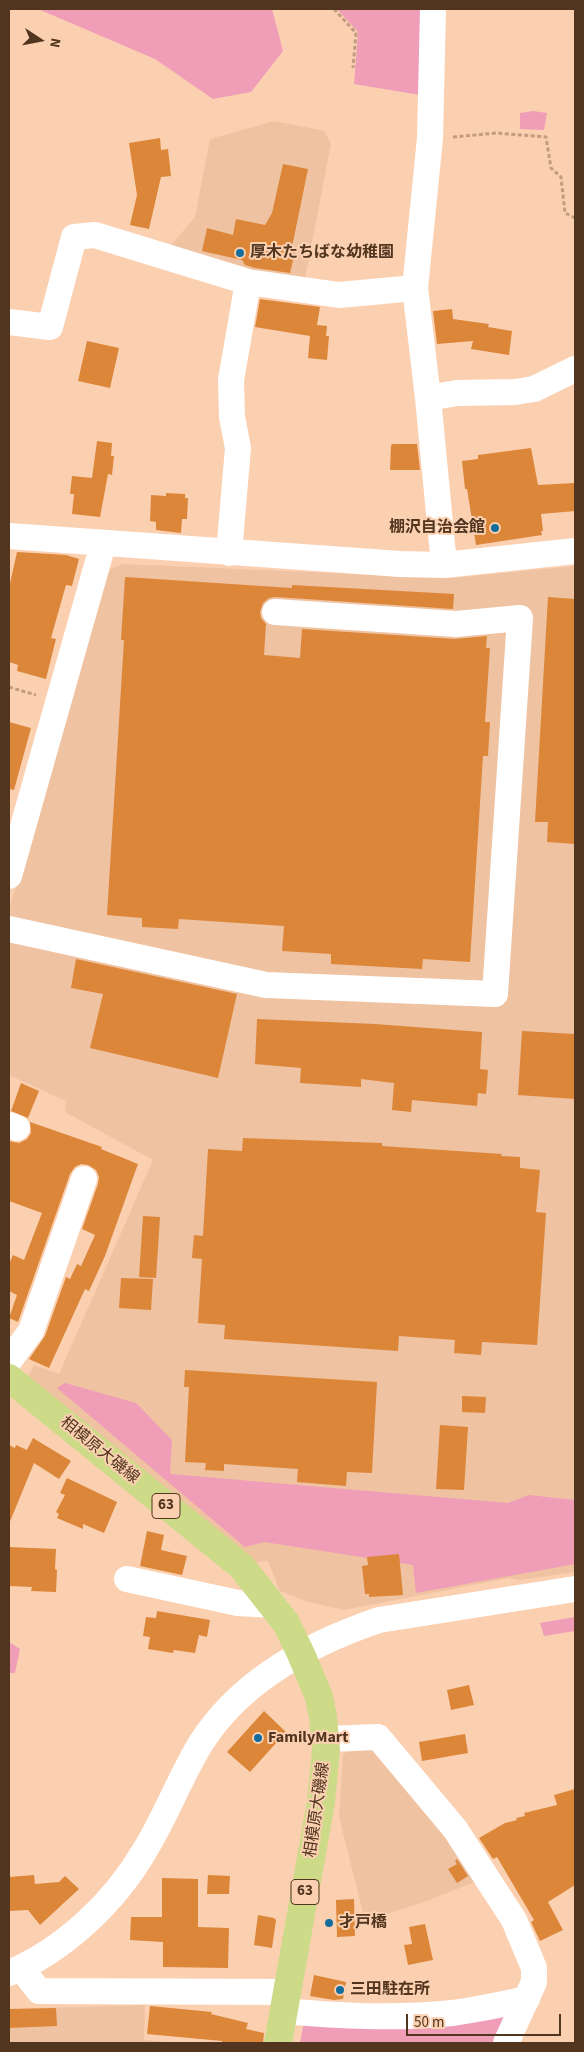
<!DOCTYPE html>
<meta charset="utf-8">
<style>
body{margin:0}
#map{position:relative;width:584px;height:2052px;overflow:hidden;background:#fbd0b1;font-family:"Source Sans 3",sans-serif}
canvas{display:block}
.frame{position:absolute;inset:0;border:10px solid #51351f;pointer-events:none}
.north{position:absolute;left:15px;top:15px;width:50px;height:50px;-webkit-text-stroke:4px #fbd0b1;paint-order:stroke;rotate:101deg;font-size:14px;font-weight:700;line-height:20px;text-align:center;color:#51351f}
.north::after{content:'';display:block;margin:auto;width:18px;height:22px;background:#51351f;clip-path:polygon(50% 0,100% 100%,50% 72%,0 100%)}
.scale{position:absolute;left:406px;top:2014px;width:155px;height:22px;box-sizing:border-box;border:2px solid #51351f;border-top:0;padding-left:6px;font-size:15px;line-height:18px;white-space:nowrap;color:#51351f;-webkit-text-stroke:4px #fbd0b1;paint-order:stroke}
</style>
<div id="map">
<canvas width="584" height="2052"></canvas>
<div class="frame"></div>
<div class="north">N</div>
<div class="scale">50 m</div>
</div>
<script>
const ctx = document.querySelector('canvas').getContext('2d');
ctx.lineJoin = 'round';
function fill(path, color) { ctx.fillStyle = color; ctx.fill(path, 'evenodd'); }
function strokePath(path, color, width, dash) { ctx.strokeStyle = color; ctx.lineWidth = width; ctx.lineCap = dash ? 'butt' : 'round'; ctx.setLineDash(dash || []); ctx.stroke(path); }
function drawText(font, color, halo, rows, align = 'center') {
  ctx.font = font + ' "Source Sans 3","Noto Sans JP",sans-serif'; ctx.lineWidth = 4; ctx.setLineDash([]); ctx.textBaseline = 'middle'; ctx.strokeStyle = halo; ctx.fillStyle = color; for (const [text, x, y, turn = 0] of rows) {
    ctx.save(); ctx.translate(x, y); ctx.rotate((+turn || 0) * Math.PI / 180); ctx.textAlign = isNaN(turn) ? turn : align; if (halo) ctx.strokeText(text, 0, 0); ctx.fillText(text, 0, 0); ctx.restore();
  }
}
const built = new Path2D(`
 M274,121L325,131L331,144L304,284L166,251L195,217L210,139Z
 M123,564L452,578L575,566V1572L520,1580L509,1578L344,1610L309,1602L280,1591L268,1561L250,1563L28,1378L34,1365L59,1374L153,1160L65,1112L66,1101L9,1075V910L110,569Z
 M374,1748L381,1751L477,1881L427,1901L365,1921L339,1817L343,1753Z
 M145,2005L144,2040L172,2043H9V2009Z`);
const green = new Path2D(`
 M38,9H272L283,51L251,92L213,99L155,59Z
 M337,9H423L420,95L354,84L358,32Z
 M533,111L547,113L544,130L520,129V113Z
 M65,1383L136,1403L172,1440L170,1474L508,1503L529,1495L575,1500V1564L416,1593L413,1565L264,1542L245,1547L57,1388Z
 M575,1617V1631L544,1636L540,1623Z
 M9,1642L20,1649L15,1673H9Z
 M510,2008L501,2043H300L304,2021Z`);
const building = new Path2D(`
 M160,138L161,150L168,149L171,176L161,177L149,229L130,225L137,195L129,143Z
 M283,164L308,169L292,247L296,248L290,273L255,268L245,265L242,260L202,251L207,228L233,235L236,219L265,225L272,213Z
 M260,299L320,307L317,325L327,326L326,336H329L327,360L308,358L310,336L255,327Z
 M452,309L453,319L489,324L488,327L512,331L509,355L471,349L473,341L437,344L433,311Z
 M87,341L119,348L110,388L78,381Z
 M97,441L112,443L111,456H114L112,475L108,474L100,517L72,514L74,494H70L72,476L92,478Z
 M393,444H417L420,470H390L391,445Z
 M531,448L538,485L575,483V511L541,514L543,531H541L542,535L476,545L467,489H465L462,461L478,459V455Z
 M166,493L185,494V498H188L187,519H182L181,533L156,530V522L150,521L151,495L166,496Z
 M17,552L66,555L79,559L72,586L66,585L51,638L56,639L46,679L17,671L18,665L9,662V588Z
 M125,577L292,588V585L454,594L453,609L276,597L269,598L263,603L260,612L261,618L266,624L264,655L300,658L302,629L455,639L487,636L486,648H490L485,722H490L488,756H483L470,962L423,959L422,969L331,964V954L282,951L284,926L179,919L178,929L142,927V918L107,915L124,640H121Z
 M548,597L575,599V844L547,842L548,822H535Z
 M9,722L31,728L14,790L9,789Z
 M76,959L237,994L218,1078L90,1048L103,994L71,988Z
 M257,1019L375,1024L482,1032L480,1069L488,1070L486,1094L478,1093L477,1106L412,1100L411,1112L392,1110L394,1083L361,1079V1087L300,1083L301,1068L255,1064Z
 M522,1031L575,1034V1099L518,1095Z
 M21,1083L39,1091L28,1118L11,1111Z
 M30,1122L102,1147L101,1149L138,1164L105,1256L89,1291L85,1289L49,1368L29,1359L45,1336L66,1277L70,1279L77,1264L81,1266L95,1235L82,1229L98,1184L99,1177L96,1170L88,1165L81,1164L75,1167L70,1174L18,1322L9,1318L17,1295L9,1291V1264L13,1255L24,1260L42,1213L9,1201V1141L19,1143L27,1139L31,1133Z
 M243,1138L382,1143V1146L502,1154L501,1156L520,1157V1168L540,1170L536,1212L546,1213L537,1345L482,1342L481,1355L454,1353L455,1340L399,1336L398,1351L224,1339L225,1325L198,1323L202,1259L192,1258L194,1235L203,1236L208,1149L242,1151Z
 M143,1216L160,1217L156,1278L139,1277Z
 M121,1278L153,1279L151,1310L119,1308Z
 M185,1370L377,1382L372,1473L347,1472L346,1486L297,1482L298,1469L224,1464V1471L205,1470L206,1463L185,1462L189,1387H184Z
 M462,1396L486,1397L485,1413L462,1412Z
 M440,1425L468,1427L464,1490L436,1489Z
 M33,1438L71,1461L59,1479L34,1463L9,1524V1445L15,1448L16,1445L27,1450Z
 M67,1478L117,1502L104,1533L83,1524V1529L57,1518L59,1514L56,1512L65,1495L60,1493Z
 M147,1531L164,1535L161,1550L187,1556L182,1575L140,1566Z
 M9,1547L56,1549L55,1569L57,1570L56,1592L31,1591L32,1587L9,1586Z
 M399,1554L403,1595L369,1597V1594H365L362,1566L368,1565L367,1557Z
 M157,1611L210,1620L207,1637L199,1635L195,1653L174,1650L173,1653L148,1649L150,1637L143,1636L146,1617L156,1618Z
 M469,1685L474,1705L451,1710L447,1690Z
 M264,1711L286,1732L250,1772L227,1752Z
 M465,1734L468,1753L422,1761L419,1742Z
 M575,1789V1885L548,1902L563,1930L540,1941L531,1922L534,1920L497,1857L493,1859L479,1838L505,1823L517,1820L516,1818L525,1816L524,1813L557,1805L554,1795Z
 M457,1859L468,1876L457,1883L448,1869L457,1864L455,1861Z
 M34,1875L35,1884L59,1882L65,1876L79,1889L40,1925L28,1910L9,1911V1877Z
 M208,1875L230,1876L229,1894H207Z
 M162,1878L198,1879V1927L229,1928L228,1968L163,1967V1942L130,1940L131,1917H162Z
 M354,1899L355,1936L337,1937L336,1900Z
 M258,1915L274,1918L276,1920L272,1948L254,1945Z
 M425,1924L433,1960L408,1965L404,1945L412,1944L409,1927Z
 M314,1975L346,1982L343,1999L334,2000L310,1996Z
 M150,2006L212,2012L211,2014L248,2023L246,2029L264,2033L263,2043H222V2041L147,2034Z
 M56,2008L57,2026L9,2028V2009Z`);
const path = new Path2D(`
 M334,9L356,33L353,68
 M453,137L497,133L546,137L551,168L561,177L565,213L575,218
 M9,687L36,695`);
const minor = new Path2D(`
 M433,9L430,138L415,288L428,398L444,565
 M9,322L50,327L74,237L95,235L248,282L339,295L415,288
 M428,398L457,393L515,392L534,389L575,369
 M9,536L400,564L444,565L575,551
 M229,553L238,448L232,417L231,380L248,282
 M9,876L103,544
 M9,929L266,985L495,994L520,618L456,624L275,612
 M9,1125L17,1128
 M9,1361L31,1331L84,1179
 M127,1579L238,1603L273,1605
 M325,1739L378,1737L455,1829L514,1920L534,1968V1982L506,2043
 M21,1968L39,1991L287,1992
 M9,1973C64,1950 115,1902 145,1850C166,1816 180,1777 201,1743C241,1680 311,1643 379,1620L575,1589
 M284,2011C340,2016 395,2019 452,2013C477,2010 502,2004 527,1999`);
const major = new Path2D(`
 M9,1378L242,1567L286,1623L301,1654L319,1697L323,1717L326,1750L321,1802L278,2043`);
const markers = [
 [240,253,5,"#136e9d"],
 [495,528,5,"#136e9d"],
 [258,1738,5,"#136e9d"],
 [329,1923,5,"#136e9d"],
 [340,1990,5,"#136e9d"]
];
const shields = [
 [166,1506,28],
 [305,1892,28]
];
const shieldNames = [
 ["63",166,1506],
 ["63",305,1892]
];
const poiNames = [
 ["厚木たちばな幼稚園",250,253],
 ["棚沢自治会館",485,528,"right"],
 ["FamilyMart",268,1738],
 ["才戸橋",339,1923],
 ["三田駐在所",350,1990]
];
const streetNames = [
 ["相模原大磯線",99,1451,39],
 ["相模原大磯線",318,1810,-82]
];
fill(built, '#efc2a1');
fill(green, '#f09db8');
fill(building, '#dc8639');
strokePath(path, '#c29c80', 3, [4, 2.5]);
strokePath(minor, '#fff', 26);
strokePath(major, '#cdda88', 28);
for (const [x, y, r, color] of markers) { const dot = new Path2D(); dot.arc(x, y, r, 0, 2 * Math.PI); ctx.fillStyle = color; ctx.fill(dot); strokePath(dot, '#fbd0b1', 2); }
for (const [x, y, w] of shields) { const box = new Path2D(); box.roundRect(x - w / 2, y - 12.5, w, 25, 4); ctx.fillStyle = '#fbd0b1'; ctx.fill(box); strokePath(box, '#51351f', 1); }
drawText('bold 15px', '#51351f', null, shieldNames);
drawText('bold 16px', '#51351f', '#fbd0b1', poiNames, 'left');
drawText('16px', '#51351f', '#fbd0b1', streetNames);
</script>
